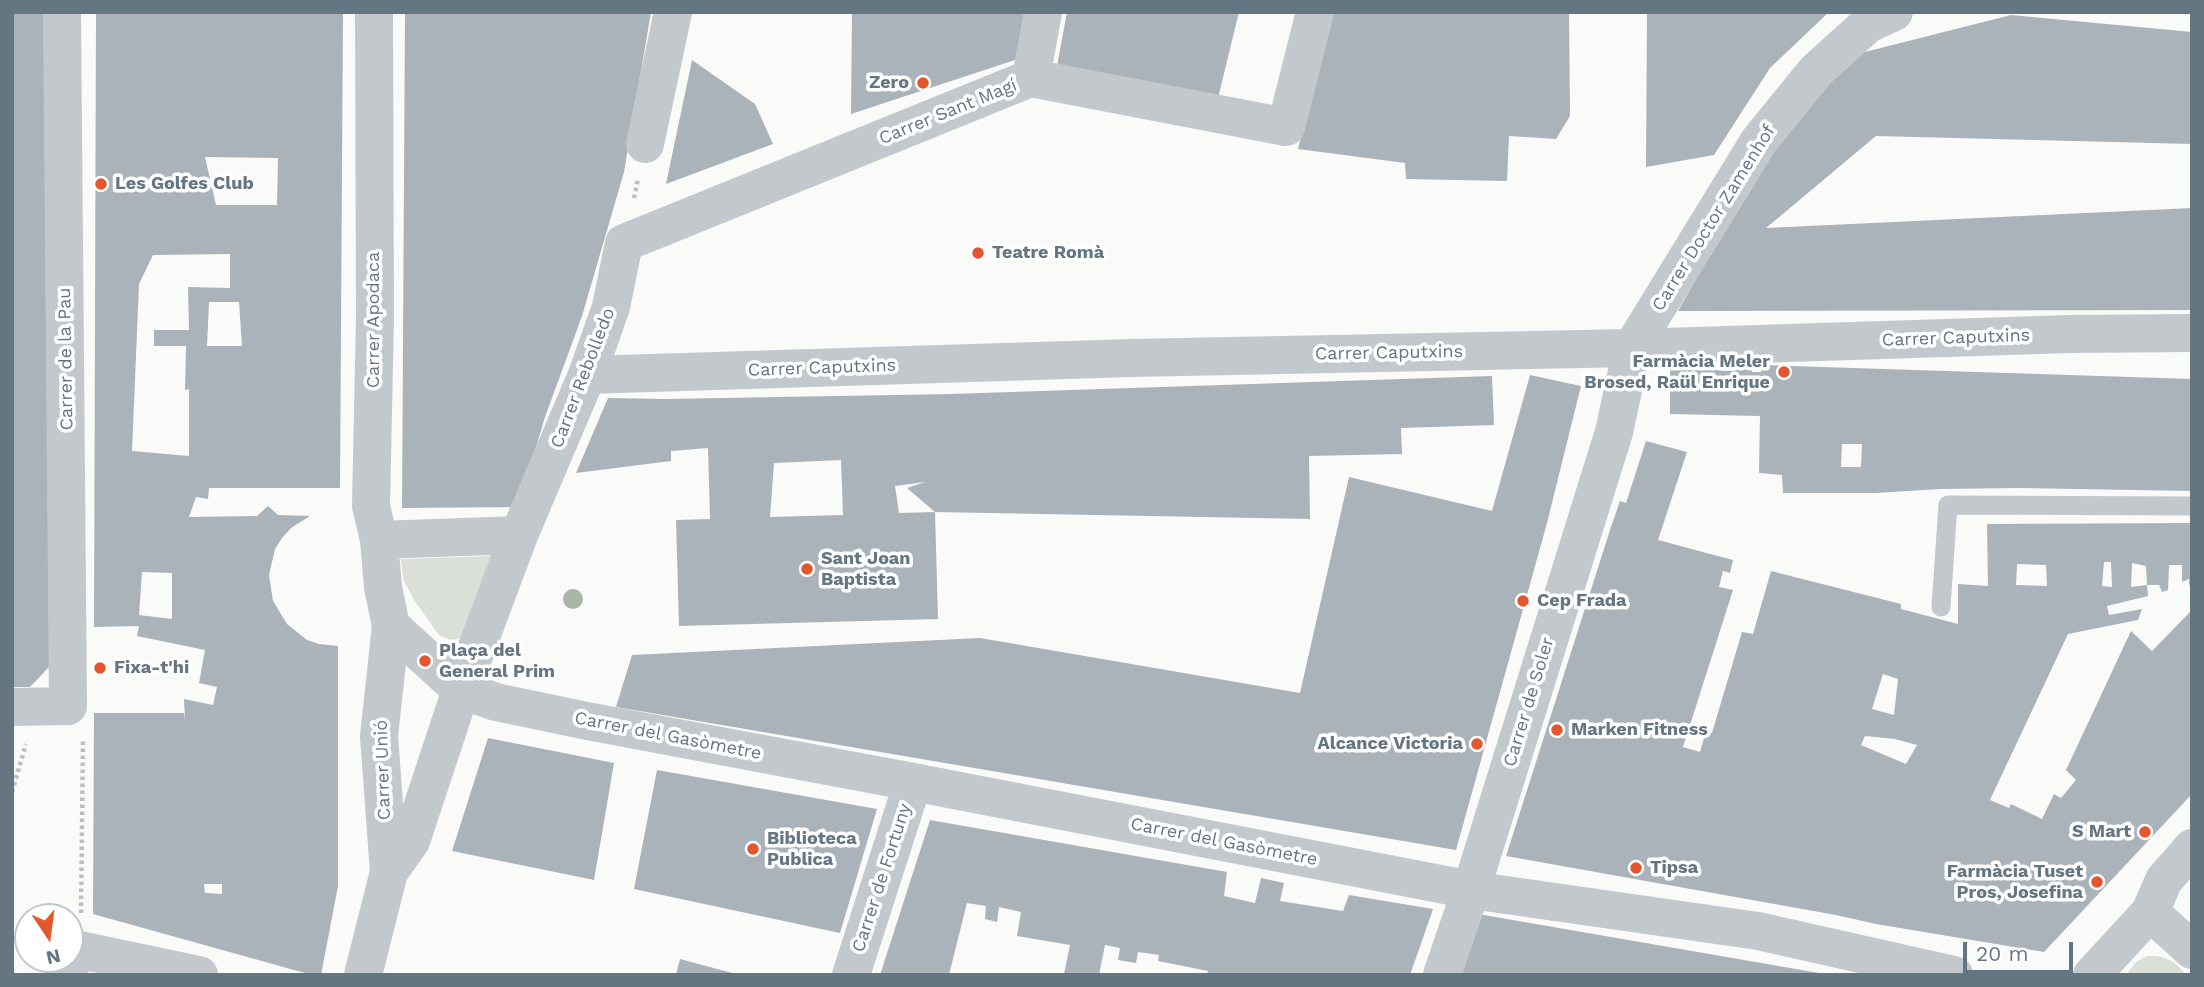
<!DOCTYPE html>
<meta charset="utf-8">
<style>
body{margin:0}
#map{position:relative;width:2204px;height:987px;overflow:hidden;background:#fafaf8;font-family:"Work Sans",sans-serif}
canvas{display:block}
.frame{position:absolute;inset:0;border:14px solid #657683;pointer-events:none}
.north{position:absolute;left:14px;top:903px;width:70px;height:70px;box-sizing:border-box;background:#fff;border:2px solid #c1c8cd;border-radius:50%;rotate:167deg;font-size:19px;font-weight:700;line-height:28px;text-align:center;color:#657683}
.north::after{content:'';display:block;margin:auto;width:24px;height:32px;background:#e4572e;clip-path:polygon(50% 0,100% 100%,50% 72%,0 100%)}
.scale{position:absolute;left:1963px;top:942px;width:110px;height:32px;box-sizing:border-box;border:4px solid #657683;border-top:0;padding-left:9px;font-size:21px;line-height:24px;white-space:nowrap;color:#657683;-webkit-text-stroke:5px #fff;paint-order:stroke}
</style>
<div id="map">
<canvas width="2204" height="987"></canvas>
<div class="frame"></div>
<div class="north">N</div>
<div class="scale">20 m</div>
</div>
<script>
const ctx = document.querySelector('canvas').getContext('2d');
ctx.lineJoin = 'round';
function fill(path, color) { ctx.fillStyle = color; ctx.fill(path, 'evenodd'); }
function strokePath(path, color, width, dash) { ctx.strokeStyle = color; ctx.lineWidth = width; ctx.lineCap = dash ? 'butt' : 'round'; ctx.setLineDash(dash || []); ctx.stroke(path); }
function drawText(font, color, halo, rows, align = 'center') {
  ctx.font = font + ' "Work Sans",sans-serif'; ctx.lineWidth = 7; ctx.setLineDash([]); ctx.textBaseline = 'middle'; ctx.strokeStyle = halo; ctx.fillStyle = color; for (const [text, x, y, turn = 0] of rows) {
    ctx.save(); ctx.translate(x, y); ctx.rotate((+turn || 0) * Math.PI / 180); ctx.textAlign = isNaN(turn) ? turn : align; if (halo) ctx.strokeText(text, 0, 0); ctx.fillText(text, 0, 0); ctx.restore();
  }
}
const green = new Path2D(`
 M494,556L470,634L452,641L439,635L414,600L403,579L401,559Z
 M2147,956C2166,955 2174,960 2186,975H2126L2136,962Z`);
const building = new Path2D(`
 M12,12H50L49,667L30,687H12Z
 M96,12H343L340,488H209L208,499L196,497L189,517L257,516L268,506L278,515L310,516L291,528L282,538L275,549L269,575L273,601L287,624L307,640L319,644L338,646V886L321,975H312L93,914L94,713H184L185,720L184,699L213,705L217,687L199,683L205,650L137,636L139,626L94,627ZM205,157L278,158L277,205H216ZM230,254V288L188,287L189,330H154V346H186L185,390L189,389V456L132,451L139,284L153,255ZM209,302H239L242,346H207ZM142,572L172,573V619L139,615ZM204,884H222V894L205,893Z
 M405,12H651L624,172L582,316L545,417L518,507L402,508Z
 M852,12H1026L1018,59L851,114Z
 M1067,12H1239L1217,102L1055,77Z
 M1333,12H1569L1570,116L1556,139L1509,136L1507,181L1406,179L1405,163L1298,149Z
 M1647,12H1829L1770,68L1714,155L1646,167Z
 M2011,15L2192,32V144L1876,136L1766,228L2192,208V310L1678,311L1723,231L1812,92L1857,54Z
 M692,60L755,104L773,144L666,184Z
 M1682,362L1698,363V369L1734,371L1733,364L1752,365V372H1761V365L2192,379V491L2019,488L1940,489L1875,493H1783L1782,475L1759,473L1760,416L1670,414V370H1682ZM1842,444H1862L1861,467H1841Z
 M1530,375L1581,386L1547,523L1456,850L616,707L632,655L980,638L1300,693L1349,477L1492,511Z
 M1492,376L1494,425L1401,428L1402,454L1309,456L1310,519L935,512L938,619L679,626L676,520L710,519L708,448L671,451V461L576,473L608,398L666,399L951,394ZM841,460L843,515L770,517L774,463ZM925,482L907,488L935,512L899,513L895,486Z
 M1646,441L1687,452L1658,540L1733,560L1730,573L1723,571L1719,587L1733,590L1683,747L1700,752L1706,731L1712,733L1742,632L1753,634L1771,571L1901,604V609L1958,624V584L1988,586L1987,524L2192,523V585H2189V579L2182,582V565H2169L2168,590L2162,592L2159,585H2147L2148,596L2107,606L2109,615L2142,609L2138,620L2068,634L1990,800L2009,808L2011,804L2042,819L2054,794L2061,798L2076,780L2066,770L2131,631L2152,651L2192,610V794L2044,952L1876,924L1836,915L1506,856L1611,527L1620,501L1626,503ZM2104,562H2111L2112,587L2102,586ZM2132,563L2146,566L2147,585L2131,587ZM2017,564L2046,565L2047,586L2016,585ZM1883,674L1898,679L1894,715L1872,709ZM1865,736L1895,739L1917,745L1906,764L1861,745Z
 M488,738L614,763L594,880L452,851Z
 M657,770L877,809L840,933L634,889Z
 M930,820L1227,872L1224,896L1255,903L1261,878L1284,883L1280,901L1343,911L1349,895L1433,909L1410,975H1207L1208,971L1158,961L1159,955L1138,952L1136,963L1118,960L1120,948L1105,945L1099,975L1064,974L1070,945L1017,936L1021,912L999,907L997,922L985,919L986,906L967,903L949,975H880Z
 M1478,914L1819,973V975H1456Z
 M680,959L736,974V975H676Z`);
const path = new Path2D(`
 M634,198L638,179
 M12,792L26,744
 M81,913L83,740`);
const lane = new Path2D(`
 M1941,607L1948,505L2192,506`);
const street = new Path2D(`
 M1031,78L1043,12
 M645,144L673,12
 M587,375L1132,358L1632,348L2071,334L2192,333
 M379,540L519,535
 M391,626L461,690L496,702L587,721L913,782L1471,890L1758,931L1954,975
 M12,707L68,706L62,12
 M389,872L411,841L461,690L519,535L587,375L611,307L624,243L1031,78L1286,127L1315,12
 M2150,912L2192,950
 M64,975L80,950L199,975
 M363,975L389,872L379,736L391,626L383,587L379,540L371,506L375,318L374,12
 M851,975L913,782
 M1442,975L1471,890L1614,432L1632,348L1759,141L1816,71L1868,24L1894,12
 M2092,975L2150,912L2164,880L2192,848`);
const trees = [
 [573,599]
];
const markers = [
 [923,83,7,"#e4572e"],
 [101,184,7,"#e4572e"],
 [978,253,7,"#e4572e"],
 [1784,372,7,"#e4572e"],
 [807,569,7,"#e4572e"],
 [1523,601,7,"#e4572e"],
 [425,661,7,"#e4572e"],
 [100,668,7,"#e4572e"],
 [1557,730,7,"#e4572e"],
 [1477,744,7,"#e4572e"],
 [2145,832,7,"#e4572e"],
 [753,849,7,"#e4572e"],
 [1636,868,7,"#e4572e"],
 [2097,882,7,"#e4572e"]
];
const poiNames = [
 ["Zero",909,83,"right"],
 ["Les Golfes Club",115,184],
 ["Teatre Romà",992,253],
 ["Farmàcia Meler",1770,362,"right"],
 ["Brosed, Raül Enrique",1770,383,"right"],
 ["Sant Joan",821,559],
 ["Baptista",821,580],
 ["Cep Frada",1537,601],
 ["Plaça del",439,651],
 ["General Prim",439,672],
 ["Fixa-t'hi",114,668],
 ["Marken Fitness",1571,730],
 ["Alcance Victoria",1463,744,"right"],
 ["S Mart",2131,832,"right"],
 ["Biblioteca",767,839],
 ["Publica",767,860],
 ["Tipsa",1650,868],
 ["Farmàcia Tuset",2083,872,"right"],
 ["Pros, Josefina",2083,893,"right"]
];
const streetNames = [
 ["Carrer Sant Magí",948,112,-22],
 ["Carrer Doctor Zamenhof",1714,218,-58],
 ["Carrer Apodaca",374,320,-90],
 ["Carrer Caputxins",1956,338,-2],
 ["Carrer Caputxins",1389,353,-1],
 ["Carrer de la Pau",66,359,-91],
 ["Carrer Caputxins",822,368,-2],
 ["Carrer Rebolledo",583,378,-69],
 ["Carrer de Soler",1529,702,-73],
 ["Carrer del Gasòmetre",668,736,11],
 ["Carrer Unió",383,770,-92],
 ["Carrer del Gasòmetre",1224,842,11],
 ["Carrer de Fortuny",882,878,-72]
];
fill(green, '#dadfd7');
fill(building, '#aab3b9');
strokePath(path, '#bbbfc2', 4.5, [3.5, 3.5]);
strokePath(lane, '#c3c8cc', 19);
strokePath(street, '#c3c8cc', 38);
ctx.fillStyle = '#aab4a7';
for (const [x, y] of trees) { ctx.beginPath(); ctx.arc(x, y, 10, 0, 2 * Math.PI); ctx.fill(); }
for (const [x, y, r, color] of markers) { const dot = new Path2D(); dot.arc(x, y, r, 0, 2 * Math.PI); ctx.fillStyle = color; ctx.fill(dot); strokePath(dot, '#fff', 2.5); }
drawText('bold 18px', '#657683', '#fff', poiNames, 'left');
drawText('18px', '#657683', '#fff', streetNames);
</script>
